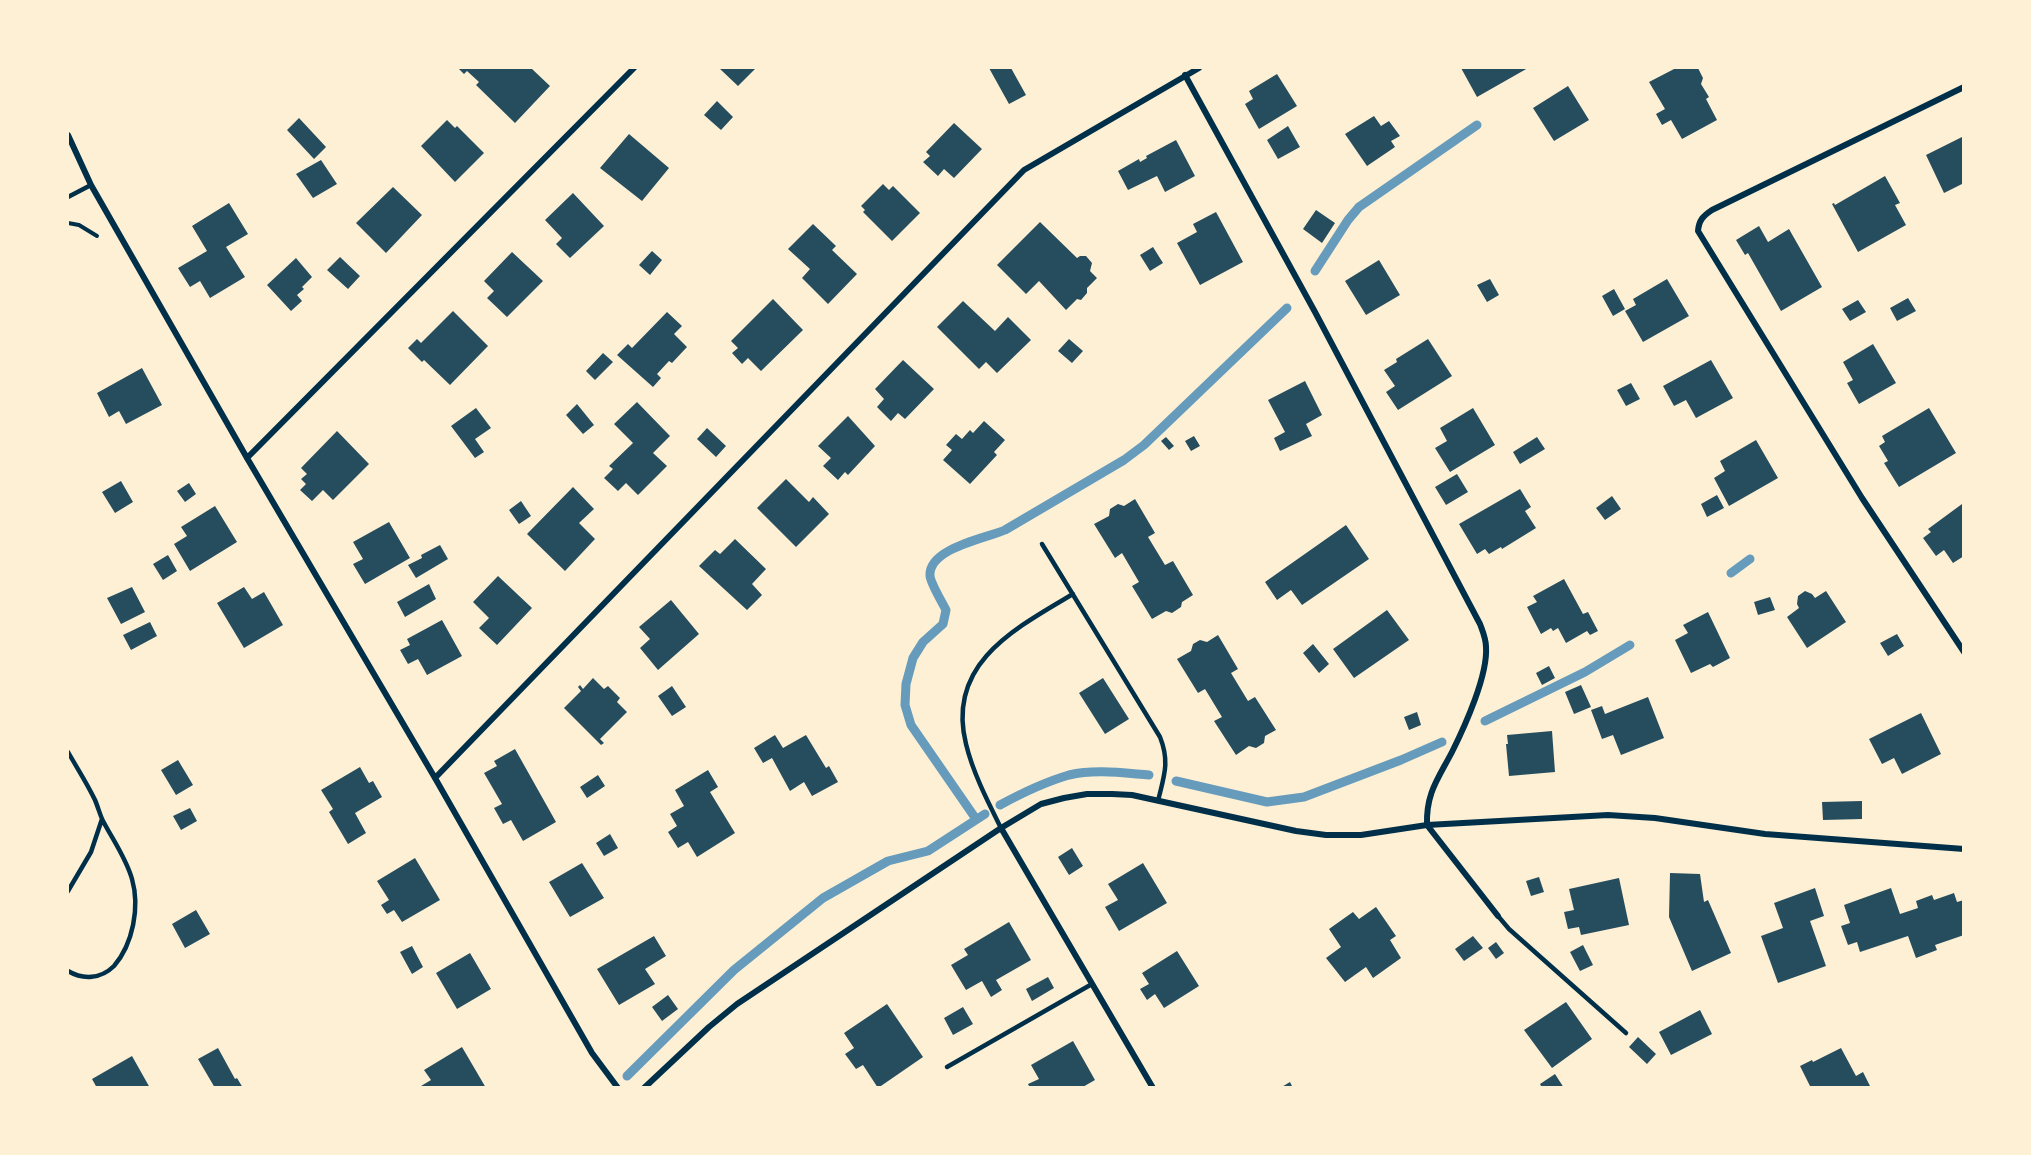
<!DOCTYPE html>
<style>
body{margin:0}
#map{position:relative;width:2031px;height:1155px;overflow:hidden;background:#fdf0d5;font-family:"Libre Baskerville",serif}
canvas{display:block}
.frame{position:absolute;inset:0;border:69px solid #fdf0d5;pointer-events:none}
</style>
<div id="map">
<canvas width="2031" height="1155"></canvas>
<div class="frame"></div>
</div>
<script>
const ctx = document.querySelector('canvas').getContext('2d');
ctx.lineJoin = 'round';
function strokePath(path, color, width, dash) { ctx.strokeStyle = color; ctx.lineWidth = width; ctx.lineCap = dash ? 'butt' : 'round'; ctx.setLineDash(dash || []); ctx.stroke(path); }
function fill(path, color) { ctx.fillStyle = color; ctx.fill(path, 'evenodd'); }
const stream = new Path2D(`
 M1315,271L1348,220L1359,207L1477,125
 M1731,573L1750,559
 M1485,721L1585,672L1630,645
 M1176,781L1267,802L1304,797L1401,760L1442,742
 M1000,805C1022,793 1045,782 1069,775C1095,769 1123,773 1149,775
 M976,819L911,725L905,705L906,684L913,658L923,642L943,624L946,610C942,602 931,584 930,576C928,548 987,538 1005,530L1124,460L1144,445L1287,308
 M627,1076L734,970L823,898L888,861L928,851L985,814`);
const building = new Path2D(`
 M458,68H531L550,86L515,123L476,85L479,82L467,71L464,74Z
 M719,68H756L738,86Z
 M989,68H1011L1026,95L1009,104Z
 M1461,68H1528L1477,97Z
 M1676,68H1698L1703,78L1701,84L1709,97L1706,99L1717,120L1682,139L1671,120L1662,125L1656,114L1665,109L1649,82Z
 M1277,74L1297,106L1259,129L1245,104L1253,99L1249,91Z
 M1568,86L1589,120L1554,141L1533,108Z
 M717,101L733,117L721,130L704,115Z
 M1374,116L1381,126L1389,121L1400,136L1391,141L1395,147L1367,166L1345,134Z
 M299,118L326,147L314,159L287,130Z
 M447,120L455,128L457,126L484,153L455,182L421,146Z
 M954,123L982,149L954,178L944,169L938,176L923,162L930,156L926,152Z
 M1288,126L1300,147L1278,159L1267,140Z
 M629,134L669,168L642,201L600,168Z
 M1962,137L1964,183L1944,193L1926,155Z
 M1176,140L1195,176L1165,192L1157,176L1128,190L1118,171L1139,159L1140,162L1147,158L1146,156Z
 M321,160L337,184L313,198L296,174Z
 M1885,176L1900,203L1895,205L1906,225L1858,252L1832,204L1834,203L1835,205Z
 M883,184L889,190L893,186L920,213L892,241L863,212L865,210L861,206Z
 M393,187L422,215L386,253L356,223Z
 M573,193L604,226L570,258L556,244L562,238L545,220Z
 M229,203L248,234L226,247L245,277L210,298L200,281L190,287L178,268L207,251L192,226Z
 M1316,210L1335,223L1322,243L1303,229Z
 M1216,212L1243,262L1200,285L1177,243L1197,232L1193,224Z
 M1040,222L1077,258L1080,256H1086L1092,263L1090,271L1097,278L1087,288V293L1081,300L1077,299L1066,310L1039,281L1026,294L997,265Z
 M813,224L836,246L832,250L857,274L828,304L802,278L810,269L788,249Z
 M1759,226L1768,242L1789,229L1822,287L1781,311L1748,253L1745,255L1736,240Z
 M1153,247L1163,263L1150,271L1140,255Z
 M652,251L662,260L650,275L639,265Z
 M512,252L543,281L507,317L487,298L494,291L484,281Z
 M340,257L360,276L348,289L327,270Z
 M296,258L312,277L302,287L304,289L297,295L302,301L291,311L267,285Z
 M1379,260L1400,295L1366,315L1345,281Z
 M1490,279L1499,295L1487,302L1477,285Z
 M1667,279L1689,316L1643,342L1625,311L1636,305L1633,299Z
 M1614,289L1625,309L1613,316L1602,296Z
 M1908,298L1916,311L1897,321L1890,308Z
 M773,299L803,330L761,371L748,358L742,364L732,353L738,348L731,341Z
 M1858,300L1866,312L1850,321L1842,309Z
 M963,301L995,331L1008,317L1031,340L997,373L986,362L979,369L937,327Z
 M453,311L488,346L450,385L424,360L422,362L408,348L417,339L421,343Z
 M667,312L682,326L674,334L687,347L672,363L669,361L657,374L661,378L653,387L617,355L628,344L632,348Z
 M1069,339L1083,351L1072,363L1058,351Z
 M1428,339L1452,376L1398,410L1386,392L1395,386L1384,370L1397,362L1396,359Z
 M1873,344L1896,383L1859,404L1847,383L1853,380L1843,362Z
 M603,353L613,362L595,380L586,371Z
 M903,360L934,389L905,419L898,413L891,421L877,407L884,399L875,389Z
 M1711,360L1733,398L1696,418L1686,400L1674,406L1663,386Z
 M142,368L162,405L126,424L119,411L109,417L97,393Z
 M1305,381L1322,415L1306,424L1312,436L1280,451L1274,438L1285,432L1268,400Z
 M1631,383L1640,399L1626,406L1617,390Z
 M637,402L670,436L653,453L667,466L638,495L626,483L618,491L604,478L613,469L609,466L633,443L614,424Z
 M577,404L594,425L583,434L566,415Z
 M476,408L491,428L475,439L484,452L475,458L451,426Z
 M1473,408L1495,445L1450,472L1435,448L1447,441L1440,428Z
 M1929,408L1956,453L1899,487L1884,463L1888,461L1879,446L1885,442L1882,436Z
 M848,416L875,446L848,475L845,472L838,480L823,466L831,458L818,446Z
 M984,421L1005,440L994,452L997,455L970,484L943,460L952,450L946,445L956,434L962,439L970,430L973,433Z
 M707,428L726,446L716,457L697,439Z
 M337,431L369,464L333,500L323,490L312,501L300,490L306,484L301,479L307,474L301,468Z
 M1194,436L1200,446L1191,451L1185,441Z
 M1166,437L1174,446L1169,450L1161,441Z
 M1537,437L1545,449L1520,464L1513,452Z
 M1756,440L1778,478L1729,506L1714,478L1725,471L1720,461Z
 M1457,474L1468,492L1446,505L1435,487Z
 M786,479L809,502L813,497L829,514L796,547L757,508Z
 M121,481L133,502L115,513L102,492Z
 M189,483L196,494L185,502L177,491Z
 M573,487L594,509L579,523L595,539L565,571L527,534Z
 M1520,489L1531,507L1525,511L1536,528L1502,549L1501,547L1489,554L1485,549L1477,554L1459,524Z
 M1717,495L1724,508L1707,517L1701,504Z
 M1612,496L1621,509L1605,520L1596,508Z
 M1135,499L1155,533L1148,537L1165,565L1173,561L1193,595L1182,602L1181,607L1172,613L1166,611L1152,619L1132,586L1139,582L1122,553L1115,558L1094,524L1109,516L1110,509L1118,504L1124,506Z
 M521,501L531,516L519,524L509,510Z
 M1962,504L1964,556L1953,563L1944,550L1936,556L1923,538L1931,532L1928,529Z
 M215,506L237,542L190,571L174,544L187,536L181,527Z
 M389,522L410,558L365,584L353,564L363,559L353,542Z
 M1346,525L1369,559L1302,605L1291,590L1277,600L1265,582Z
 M735,539L766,569L752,584L762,595L747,610L699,566L715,550L720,554Z
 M440,545L448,559L416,578L408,565L422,558L421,555Z
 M168,555L177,571L163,580L153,564Z
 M498,576L532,608L497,645L479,628L489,618L473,602Z
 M1564,579L1583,614L1588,612L1598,631L1590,635L1587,631L1566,643L1558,628L1553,631L1551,628L1541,634L1527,607L1537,602L1533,596Z
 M429,584L436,599L405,617L397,602Z
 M132,587L145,612L121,624L107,598Z
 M244,587L252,599L264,592L283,625L244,648L217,603Z
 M1805,591L1812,594L1815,598L1826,591L1846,622L1807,648L1787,617L1799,608L1797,604L1798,596Z
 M1770,597L1775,610L1758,615L1754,602Z
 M671,600L699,634L658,670L640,648L650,639L639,627Z
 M1387,610L1409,640L1354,678L1333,649Z
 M1708,612L1730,658L1713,667L1710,664L1691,673L1675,640L1688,633L1683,625Z
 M442,620L462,656L427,675L418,659L408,664L400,650L410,645L407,639Z
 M150,622L157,636L131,650L123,635Z
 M1897,634L1904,646L1888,656L1880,643Z
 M1218,635L1238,669L1231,673L1248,701L1255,697L1276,730L1265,736L1264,743L1256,748L1249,746L1236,755L1214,721L1222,717L1205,689L1198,693L1177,659L1191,651L1193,644L1200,640L1207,642Z
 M1313,644L1329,664L1319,673L1303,653Z
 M1549,666L1555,678L1542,685L1536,673Z
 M593,678L604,689L608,686L620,698L617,702L627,712L600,739L604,743L601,745L564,708L581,691L578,687L580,685L583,689Z
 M1103,678L1129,719L1105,734L1079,693Z
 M1581,685L1591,707L1574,714L1565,692Z
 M672,686L686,707L672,716L658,696Z
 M1648,697L1664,738L1621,755L1613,735L1602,739L1591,710L1602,706L1605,714Z
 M1417,712L1421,725L1409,730L1404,717Z
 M1921,713L1941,754L1902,774L1894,758L1882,764L1869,739Z
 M1552,731L1555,772L1509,776L1506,744H1508L1507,735Z
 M775,735L783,748L806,735L826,768L829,766L838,782L812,796L804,782L790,791L772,758L763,763L754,748Z
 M515,749L556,822L523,841L511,820L503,824L494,808L502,804L484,773L497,766L494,761Z
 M178,760L193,785L176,795L161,770Z
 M360,767L369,783L373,781L382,797L355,813L366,833L348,844L329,812L333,809L321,790Z
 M708,770L718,787L710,792L735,833L697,857L688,842L678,848L668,832L677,826L670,814L684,806L675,790Z
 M598,775L605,786L587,798L580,787Z
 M1862,801V819L1823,820L1822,802Z
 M190,808L197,821L181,830L173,816Z
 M610,834L618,848L604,856L596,843Z
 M1072,848L1083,866L1069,875L1058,857Z
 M415,858L440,900L402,922L394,910L387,914L381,905L389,900L377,881Z
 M582,863L604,898L570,917L549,882Z
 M1143,863L1167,903L1119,931L1105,907L1118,900L1108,884Z
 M1670,873L1700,874L1704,902L1708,900L1731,953L1692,971L1669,917Z
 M1539,877L1544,892L1531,896L1526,881Z
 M1619,878L1629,925L1581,935L1579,927L1568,929L1564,912L1574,910L1569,889Z
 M1815,888L1824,916L1810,921L1826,966L1778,983L1761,936L1783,928L1774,903Z
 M1891,888L1900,914L1918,908L1916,901L1932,895L1934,900L1954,893L1957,902L1964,900V935L1935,945L1937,950L1916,958L1908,936L1860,952L1857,942L1848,945L1841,926L1850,923L1844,905Z
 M1376,907L1396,936L1390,940L1401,958L1373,978L1366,967L1345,982L1326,958L1341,947L1329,929L1353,912L1359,919Z
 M196,910L210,934L185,948L172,924Z
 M1009,922L1031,960L996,980L1002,990L991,997L982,981L966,990L951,965L968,955L964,949Z
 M654,936L666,956L645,969L655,984L619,1005L597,969Z
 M1473,936L1483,948L1464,961L1455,949Z
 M1496,942L1504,953L1496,959L1488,948Z
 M1583,945L1593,965L1580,971L1570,952Z
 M412,946L423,967L412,974L400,952Z
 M1177,951L1199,986L1164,1008L1155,994L1147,1000L1140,989L1149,984L1142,973Z
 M470,953L491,989L457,1009L436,973Z
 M1048,977L1054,988L1032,1001L1026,989Z
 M668,995L678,1009L662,1021L652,1007Z
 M1566,1002L1592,1039L1552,1068L1524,1030Z
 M887,1004L923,1057L878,1088L863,1065L856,1069L845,1054L854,1048L844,1033Z
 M963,1007L973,1024L953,1035L944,1018Z
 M1700,1010L1712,1034L1671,1055L1659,1032Z
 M1638,1037L1656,1054L1647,1064L1629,1047Z
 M1073,1041L1095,1080L1081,1088H1030L1028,1084L1039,1079L1031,1065Z
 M462,1047L486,1088H422L421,1086L431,1080L424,1070Z
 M218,1048L235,1079L237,1078L243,1088H215L198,1059Z
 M1841,1048L1856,1076L1863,1072L1871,1088H1811L1800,1066L1812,1060L1813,1062Z
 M132,1056L150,1088H97L92,1079Z
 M1555,1074L1564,1088H1542L1540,1084Z
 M1290,1082L1293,1088H1280Z`);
const path = new Path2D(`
 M68,223L79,225L97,236`);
const service = new Path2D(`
 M68,197L91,185
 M1042,544L1160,737C1170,762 1164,776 1158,801
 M68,752C77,768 87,783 95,800C98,807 100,815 103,821C113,840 126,858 132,879C140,907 133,944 114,966C101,979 83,980 68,971
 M1001,828C988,802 973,773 966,744C946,664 1014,629 1073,594
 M68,891L91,852L102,819
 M1498,916L1509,929L1626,1033
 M947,1067L1092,984`);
const minor = new Path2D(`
 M1185,75L1315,312L1480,624C1483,632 1486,639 1486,647C1488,675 1465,726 1452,752C1438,779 1426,793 1427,825L1498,916
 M1964,87L1712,210C1703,216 1699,220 1698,231L1862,498L1964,652
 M68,135L91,185L247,458L435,778L592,1053L618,1088
 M247,458L634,68
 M435,778L1024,170L1199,68
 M1001,828L1153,1088
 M644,1088L709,1027L737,1004L1001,828L1041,804L1064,798L1087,794H1112L1132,795L1296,831L1326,835H1361L1427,825L1608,815L1655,818L1765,834L1964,849`);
strokePath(stream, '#669bbc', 9);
fill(building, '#264d5e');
strokePath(path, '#003049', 4);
strokePath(service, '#003049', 4.5);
strokePath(minor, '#003049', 6);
</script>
